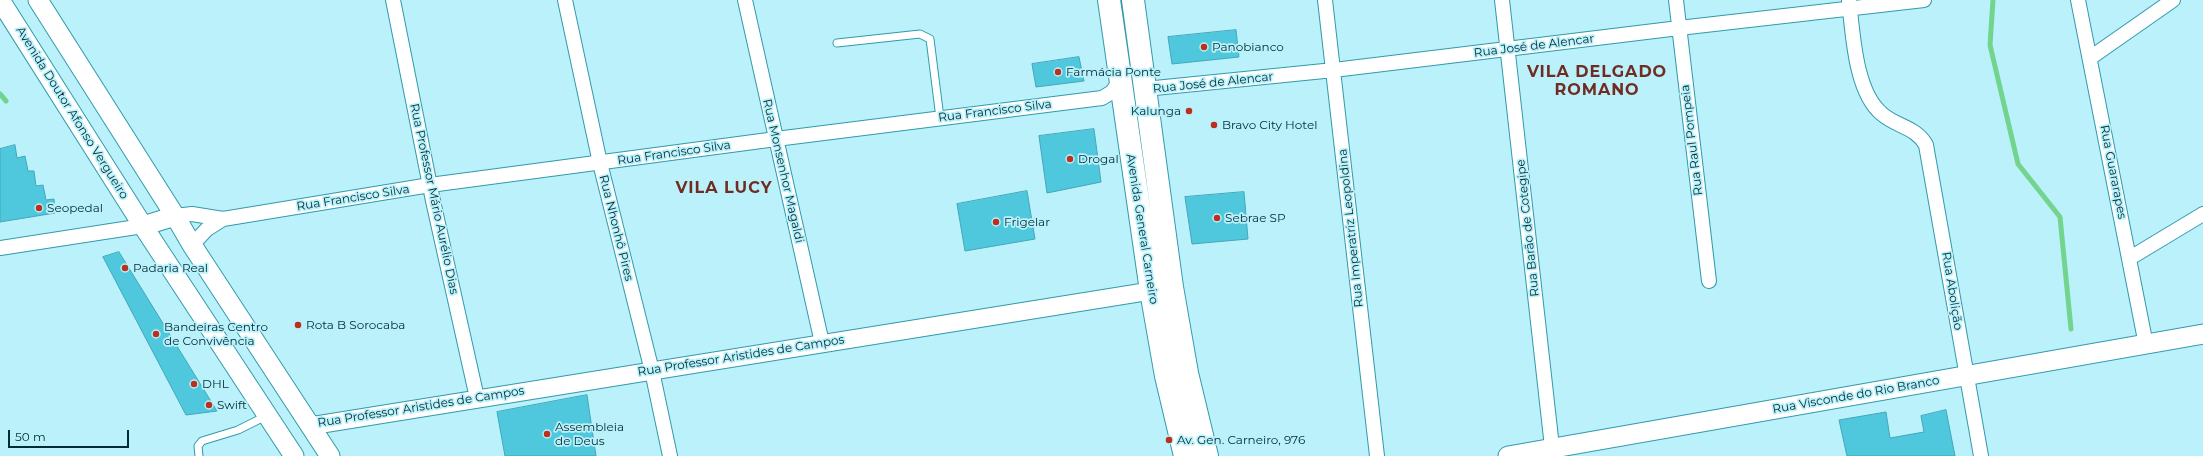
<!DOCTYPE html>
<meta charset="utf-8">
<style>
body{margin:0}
#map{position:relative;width:2203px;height:456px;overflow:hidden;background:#baf1fb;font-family:Montserrat,sans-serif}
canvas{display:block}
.scale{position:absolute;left:8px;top:430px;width:121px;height:18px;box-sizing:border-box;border:2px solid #002d34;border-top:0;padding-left:5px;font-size:12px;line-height:14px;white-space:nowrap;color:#002d34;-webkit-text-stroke:3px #baf1fb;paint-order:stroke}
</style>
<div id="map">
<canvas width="2203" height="456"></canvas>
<div class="scale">50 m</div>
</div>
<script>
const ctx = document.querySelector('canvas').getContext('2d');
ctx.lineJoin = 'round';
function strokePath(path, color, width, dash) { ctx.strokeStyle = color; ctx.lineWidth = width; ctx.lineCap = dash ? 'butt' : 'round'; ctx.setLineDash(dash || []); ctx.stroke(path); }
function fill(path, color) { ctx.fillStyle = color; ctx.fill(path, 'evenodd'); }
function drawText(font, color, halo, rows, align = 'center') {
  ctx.font = font + ' Montserrat,sans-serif'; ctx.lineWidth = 3.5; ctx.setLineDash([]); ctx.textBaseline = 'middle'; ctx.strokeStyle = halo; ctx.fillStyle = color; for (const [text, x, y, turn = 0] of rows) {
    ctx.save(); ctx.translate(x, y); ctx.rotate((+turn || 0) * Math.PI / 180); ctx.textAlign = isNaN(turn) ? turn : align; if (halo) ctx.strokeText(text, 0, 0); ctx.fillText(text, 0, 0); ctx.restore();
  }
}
const stream = new Path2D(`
 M1993,0L1990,45L2018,164L2060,217L2071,329
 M0,94L6,101`);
const building = new Path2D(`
 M1236,30L1239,57L1172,64L1168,37Z
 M1079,57L1084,81L1036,87L1032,64Z
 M1094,129L1101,182L1047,193L1039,136Z
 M15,145L17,158L25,156L28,171H34L36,186L43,185L46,200L54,199L55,213L0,222V149Z
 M1027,191L1035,239L965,251L957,204Z
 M1244,192L1248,239L1192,244L1185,197Z
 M119,252L217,411L186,415L103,257Z
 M587,395L596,456H505L497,412Z
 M1946,410L1955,456H1847L1839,420L1886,412L1890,438L1924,432L1921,416Z`);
const service = new Path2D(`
 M837,43L920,34L930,39L940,118
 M199,456L198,446L202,441L238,430L266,416`);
const minor = new Path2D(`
 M393,0L433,201L477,398
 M565,0L600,163L652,371L670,456
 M745,0L822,343
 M1325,0L1377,456
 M1502,0L1553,456
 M1676,0L1709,281
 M2078,0L2146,345
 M1849,1C1853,34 1855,92 1882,114C1897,127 1916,127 1926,145L1981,456
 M2090,58L2173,0
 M1145,89L1334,70L1679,28L1924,0
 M175,216L192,214L223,219L430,185L776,139L1102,98L1112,92L1119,82
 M192,245L207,229L223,219
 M0,248L143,226
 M2130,258L2203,214`);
const tertiary = new Path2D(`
 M310,426L1163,289`);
const secondary = new Path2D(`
 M0,0L143,226L294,456
 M38,0L175,216L192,245L330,456
 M143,226L175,216
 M1508,456L2203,334`);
const primary = new Path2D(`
 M1109,0L1151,291L1166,376L1185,456
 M1133,0L1172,287L1187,373L1207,456`);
const markers = [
 [1204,47,4,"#bc2f1d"],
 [1058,72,4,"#bc2f1d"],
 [1189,111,4,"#bc2f1d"],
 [1214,125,4,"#bc2f1d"],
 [1070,159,4,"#bc2f1d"],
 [39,208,4,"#bc2f1d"],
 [1217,218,4,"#bc2f1d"],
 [996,222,4,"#bc2f1d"],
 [125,268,4,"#bc2f1d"],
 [298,325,4,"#bc2f1d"],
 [156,334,4,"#bc2f1d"],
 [194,384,4,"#bc2f1d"],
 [209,405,4,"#bc2f1d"],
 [547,434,4,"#bc2f1d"],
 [1169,440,4,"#bc2f1d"]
];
const streetNames = [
 ["Rua José de Alencar",1534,46,-7],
 ["Rua José de Alencar",1213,83,-6],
 ["Rua Francisco Silva",995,111,-7],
 ["Avenida Doutor Afonso Vergueiro",72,113,58],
 ["Rua Raul Pompeia",1692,140,-97],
 ["Rua Francisco Silva",674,153,-8],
 ["Rua Monsenhor Magaldi",783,171,77],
 ["Rua Guararapes",2113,172,79],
 ["Rua Francisco Silva",353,198,-9],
 ["Rua Professor Mário Aurélio Dias",434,199,78],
 ["Rua Nhonhô Pires",616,228,76],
 ["Rua Imperatriz Leopoldina",1351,228,-96],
 ["Rua Barão de Cotegipe",1528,228,-96],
 ["Avenida General Carneiro",1142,229,81],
 ["Rua Abolição",1952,291,81],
 ["Rua Professor Aristides de Campos",741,356,-9],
 ["Rua Visconde do Rio Branco",1856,395,-10],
 ["Rua Professor Aristides de Campos",421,407,-9]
];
const poiNames = [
 ["Panobianco",1212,47],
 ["Farmácia Ponte",1066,72],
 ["Kalunga",1181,111,"right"],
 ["Bravo City Hotel",1222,125],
 ["Drogal",1078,159],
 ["Seopedal",47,208],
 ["Sebrae SP",1225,218],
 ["Frigelar",1004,222],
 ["Padaria Real",133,268],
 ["Rota B Sorocaba",306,325],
 ["Bandeiras Centro",164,327],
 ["de Convivência",164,341],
 ["DHL",202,384],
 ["Swift",217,405],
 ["Assembleia",555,427],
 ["de Deus",555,441],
 ["Av. Gen. Carneiro, 976",1177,440]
];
const districtNames = [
 ["VILA DELGADO",1597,72],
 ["ROMANO",1597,90],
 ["VILA LUCY",724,188]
];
strokePath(stream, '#72d48d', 5);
fill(building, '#4fc8dd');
strokePath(building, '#43a7b9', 1);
strokePath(service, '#329aab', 9);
strokePath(minor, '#329aab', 16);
strokePath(tertiary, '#329aab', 19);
strokePath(secondary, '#329aab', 21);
strokePath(primary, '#329aab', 24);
strokePath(service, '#fff', 7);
strokePath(minor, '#fff', 14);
strokePath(tertiary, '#fff', 17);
strokePath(secondary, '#fff', 19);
strokePath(primary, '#fff', 22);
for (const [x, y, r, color] of markers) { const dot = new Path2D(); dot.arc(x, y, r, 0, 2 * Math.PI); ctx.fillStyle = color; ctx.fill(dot); strokePath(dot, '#baf1fb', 1.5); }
drawText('12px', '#002d34', '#baf1fb', streetNames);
drawText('12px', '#002d34', '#baf1fb', poiNames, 'left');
ctx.letterSpacing = '1px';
drawText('bold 16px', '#712c22', '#baf1fb', districtNames);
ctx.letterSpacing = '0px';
</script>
